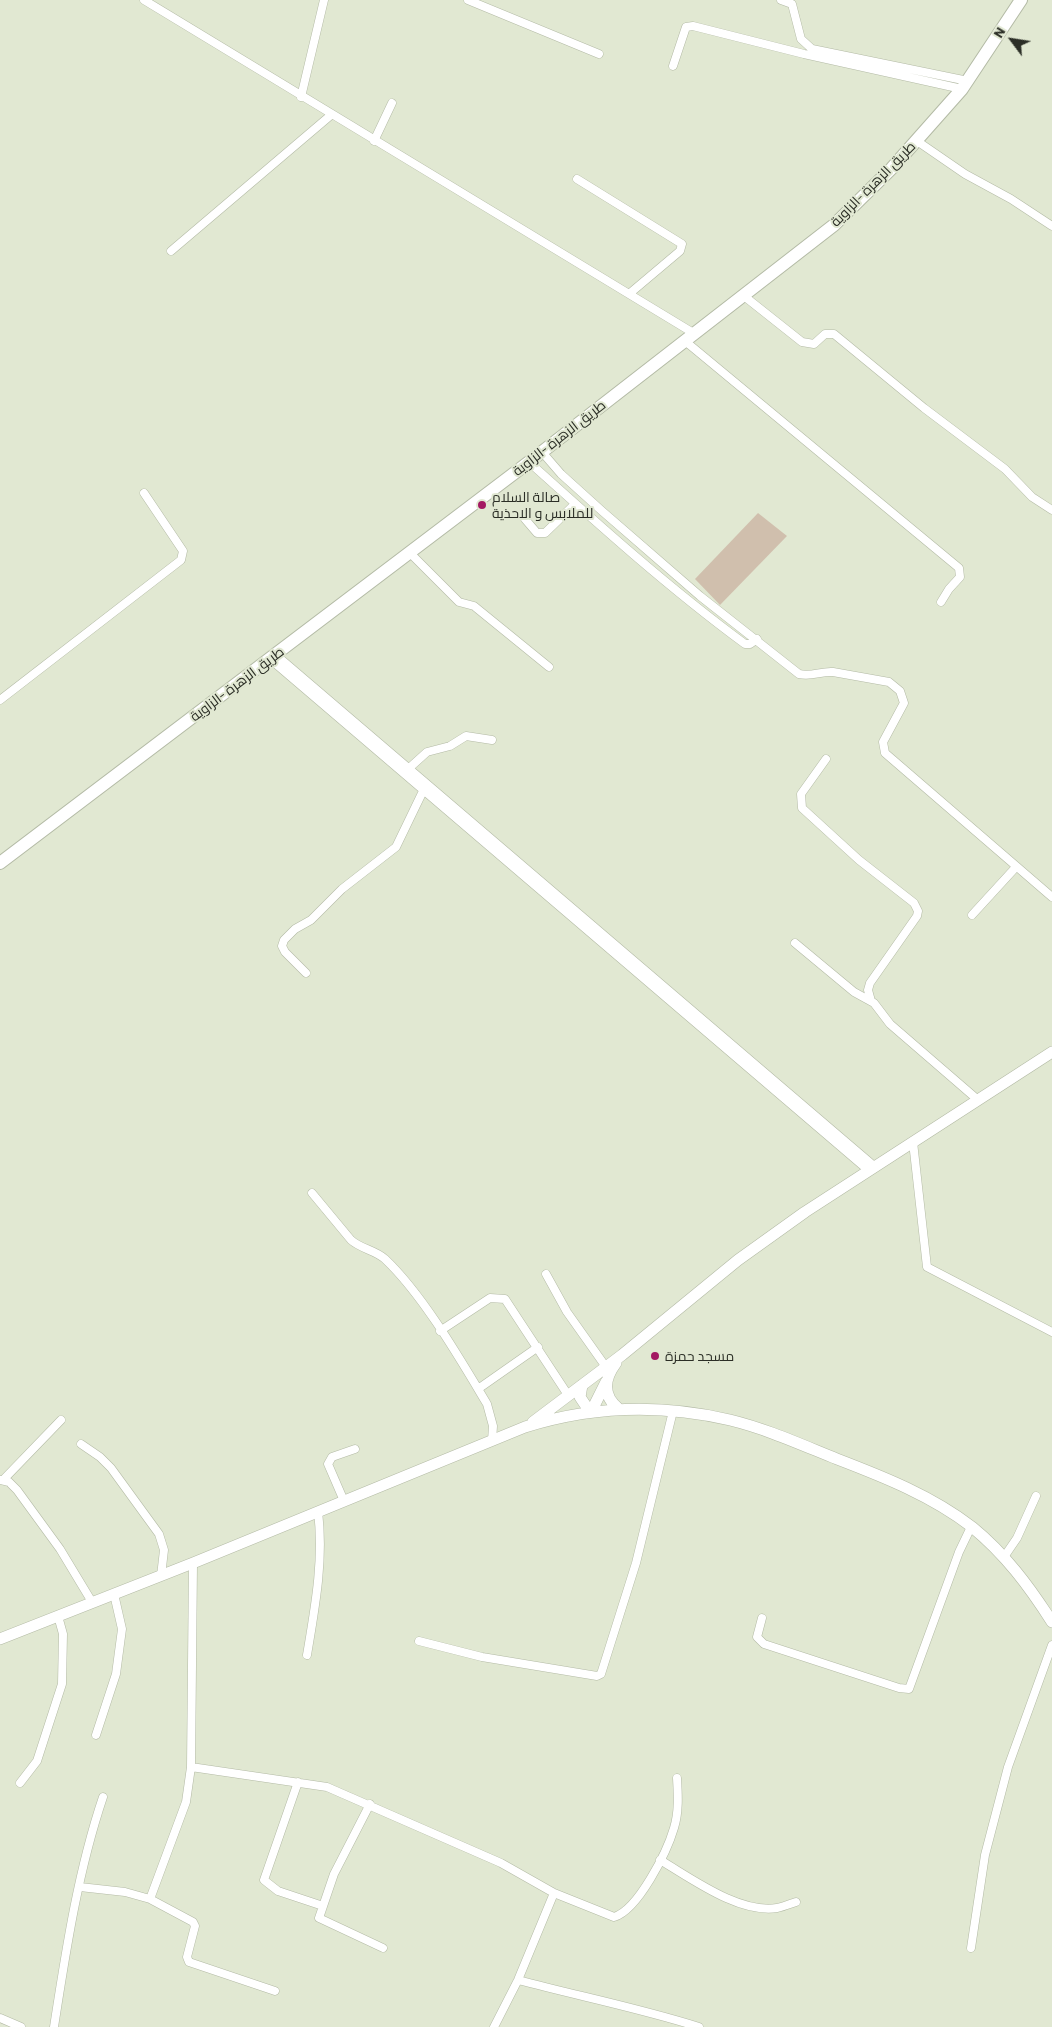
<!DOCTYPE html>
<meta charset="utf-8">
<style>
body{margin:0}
#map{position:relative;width:1052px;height:2027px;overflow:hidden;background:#e1e8d2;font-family:Barlow,sans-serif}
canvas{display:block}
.north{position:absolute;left:987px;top:15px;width:50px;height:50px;-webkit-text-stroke:4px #e1e8d2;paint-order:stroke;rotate:301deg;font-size:14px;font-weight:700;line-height:20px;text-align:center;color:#2b2e26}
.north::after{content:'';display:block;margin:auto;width:18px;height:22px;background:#2b2e26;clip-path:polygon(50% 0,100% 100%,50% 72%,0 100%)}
</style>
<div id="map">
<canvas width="1052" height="2027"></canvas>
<div class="north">N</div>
</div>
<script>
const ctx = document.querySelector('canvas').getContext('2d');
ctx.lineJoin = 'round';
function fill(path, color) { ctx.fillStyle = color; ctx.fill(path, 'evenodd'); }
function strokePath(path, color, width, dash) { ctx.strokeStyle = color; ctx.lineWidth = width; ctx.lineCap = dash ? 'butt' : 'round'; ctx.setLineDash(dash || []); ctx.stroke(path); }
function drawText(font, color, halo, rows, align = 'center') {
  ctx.font = font + ' Barlow,Cairo,sans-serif'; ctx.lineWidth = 4; ctx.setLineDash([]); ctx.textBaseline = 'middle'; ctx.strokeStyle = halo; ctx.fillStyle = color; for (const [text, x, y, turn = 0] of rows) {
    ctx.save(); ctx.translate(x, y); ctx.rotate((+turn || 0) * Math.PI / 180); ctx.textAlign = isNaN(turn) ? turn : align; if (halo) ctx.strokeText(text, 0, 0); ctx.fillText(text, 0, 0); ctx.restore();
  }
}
const green = new Path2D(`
 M758,513L787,536L720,605L695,579Z`);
const street = new Path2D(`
 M144,0L695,334
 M468,0L599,54
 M781,0L792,4L801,39L812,49L968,81
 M673,66L686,27L693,26L804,54L962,89
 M301,97L324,0
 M374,141L392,103
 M917,141L965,174L1011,199L1052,226
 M577,179L682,244L680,251L629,294
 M171,251L331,115
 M744,296L802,342L814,344L825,334H834L924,408L1005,469L1032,497L1052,510
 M685,341L959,568L960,577L949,589L941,602
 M542,452L561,474L602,511L700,596L799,674C812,677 821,671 833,672L889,682L900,691L904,703L883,742L885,753L1052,897
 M529,462C599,525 669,588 745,644H750L757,639
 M525,519L537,533H545L575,504
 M410,553L459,602L474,606L549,667
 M276,655L874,1166
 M270,659L868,1170
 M0,700L181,560L183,551L144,493
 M826,759L801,794L802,808L859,860L914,903L918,911L917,916L870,983L868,990L871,1001
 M407,770L427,752L450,746L466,736L492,740
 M972,915L1016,867
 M795,943L854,992L874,1003L890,1024L978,1100
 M306,973L285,952L282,946L284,940L295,929L311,920L342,889L396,847L424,789
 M913,1142L927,1267L1052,1332
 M312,1193L351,1240C361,1249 375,1250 385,1259C423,1295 460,1359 487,1404L493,1426L492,1441
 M546,1274L567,1312L606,1367
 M440,1331L490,1298L505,1299L568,1395
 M478,1389L538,1347
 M81,1444L100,1457L111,1468L159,1534L164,1550L161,1576
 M0,1480L9,1482L17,1490L60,1549L92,1602
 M3,1480L61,1420
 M344,1501L328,1464L332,1457L355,1449
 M1004,1557L1017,1538L1036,1496
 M762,1618L757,1637L764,1644L899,1688L909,1689L959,1552L971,1527
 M419,1641L482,1657L597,1676L601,1674L636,1563L673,1411
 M307,1655C315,1607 324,1560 318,1511
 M96,1735L116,1674L122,1629L114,1594
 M191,1767L327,1787L501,1863L554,1893L614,1917C638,1910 667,1852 674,1828C679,1812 678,1795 677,1778
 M298,1782L264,1880L278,1891L323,1906
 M20,1783L37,1761L62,1684L63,1634L58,1616
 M370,1804L334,1874L319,1918L383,1948
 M660,1860C691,1878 739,1914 777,1908C783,1907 790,1904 796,1902
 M80,1887L125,1892L150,1899L186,1802L191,1767L193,1563
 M150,1899L193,1922L195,1926L187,1957L189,1962L275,1991
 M971,1948L985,1855L1008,1767L1052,1645
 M518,1980C578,1996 639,2008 699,2027
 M0,2018L21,2027
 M54,2027C66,1950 78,1871 103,1797
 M494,2027L518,1980L554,1893`);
const secondary = new Path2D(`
 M616,1363C604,1379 602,1396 619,1409
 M582,1385L580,1397L590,1412
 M591,1412L606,1382
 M533,1422L622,1355L738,1260L805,1212L1052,1052
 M0,1639L193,1563L525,1427C592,1406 662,1404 730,1420C767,1429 802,1445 837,1459C884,1477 932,1496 972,1527C1005,1554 1029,1586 1052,1622`);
const primary = new Path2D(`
 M0,863L529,462L834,225L892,168L962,89L1021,0`);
const markers = [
 [482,505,5,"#a31962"],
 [655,1356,5,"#a31962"]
];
const streetNames = [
 ["طريق الزهرة -الزاوية",873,184,-45],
 ["طريق الزهرة -الزاوية",559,438,-38],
 ["طريق الزهرة -الزاوية",237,684,-37]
];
const poiNames = [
 ["صالة السلام",492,497],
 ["للملابس و الاحذية",492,513],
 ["مسجد حمزة",665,1356]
];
fill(green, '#d0bfad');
strokePath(street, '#b3baa5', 9);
strokePath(secondary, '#b3baa5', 12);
strokePath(primary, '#b3baa5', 14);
strokePath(street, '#fff', 8);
strokePath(secondary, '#fff', 11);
strokePath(primary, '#fff', 12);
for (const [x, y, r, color] of markers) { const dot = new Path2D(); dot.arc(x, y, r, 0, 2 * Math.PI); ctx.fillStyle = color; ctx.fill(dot); strokePath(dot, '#e1e8d2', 2); }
drawText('14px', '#2b2e26', '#e1e8d2', streetNames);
drawText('14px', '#2b2e26', '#e1e8d2', poiNames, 'left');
</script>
